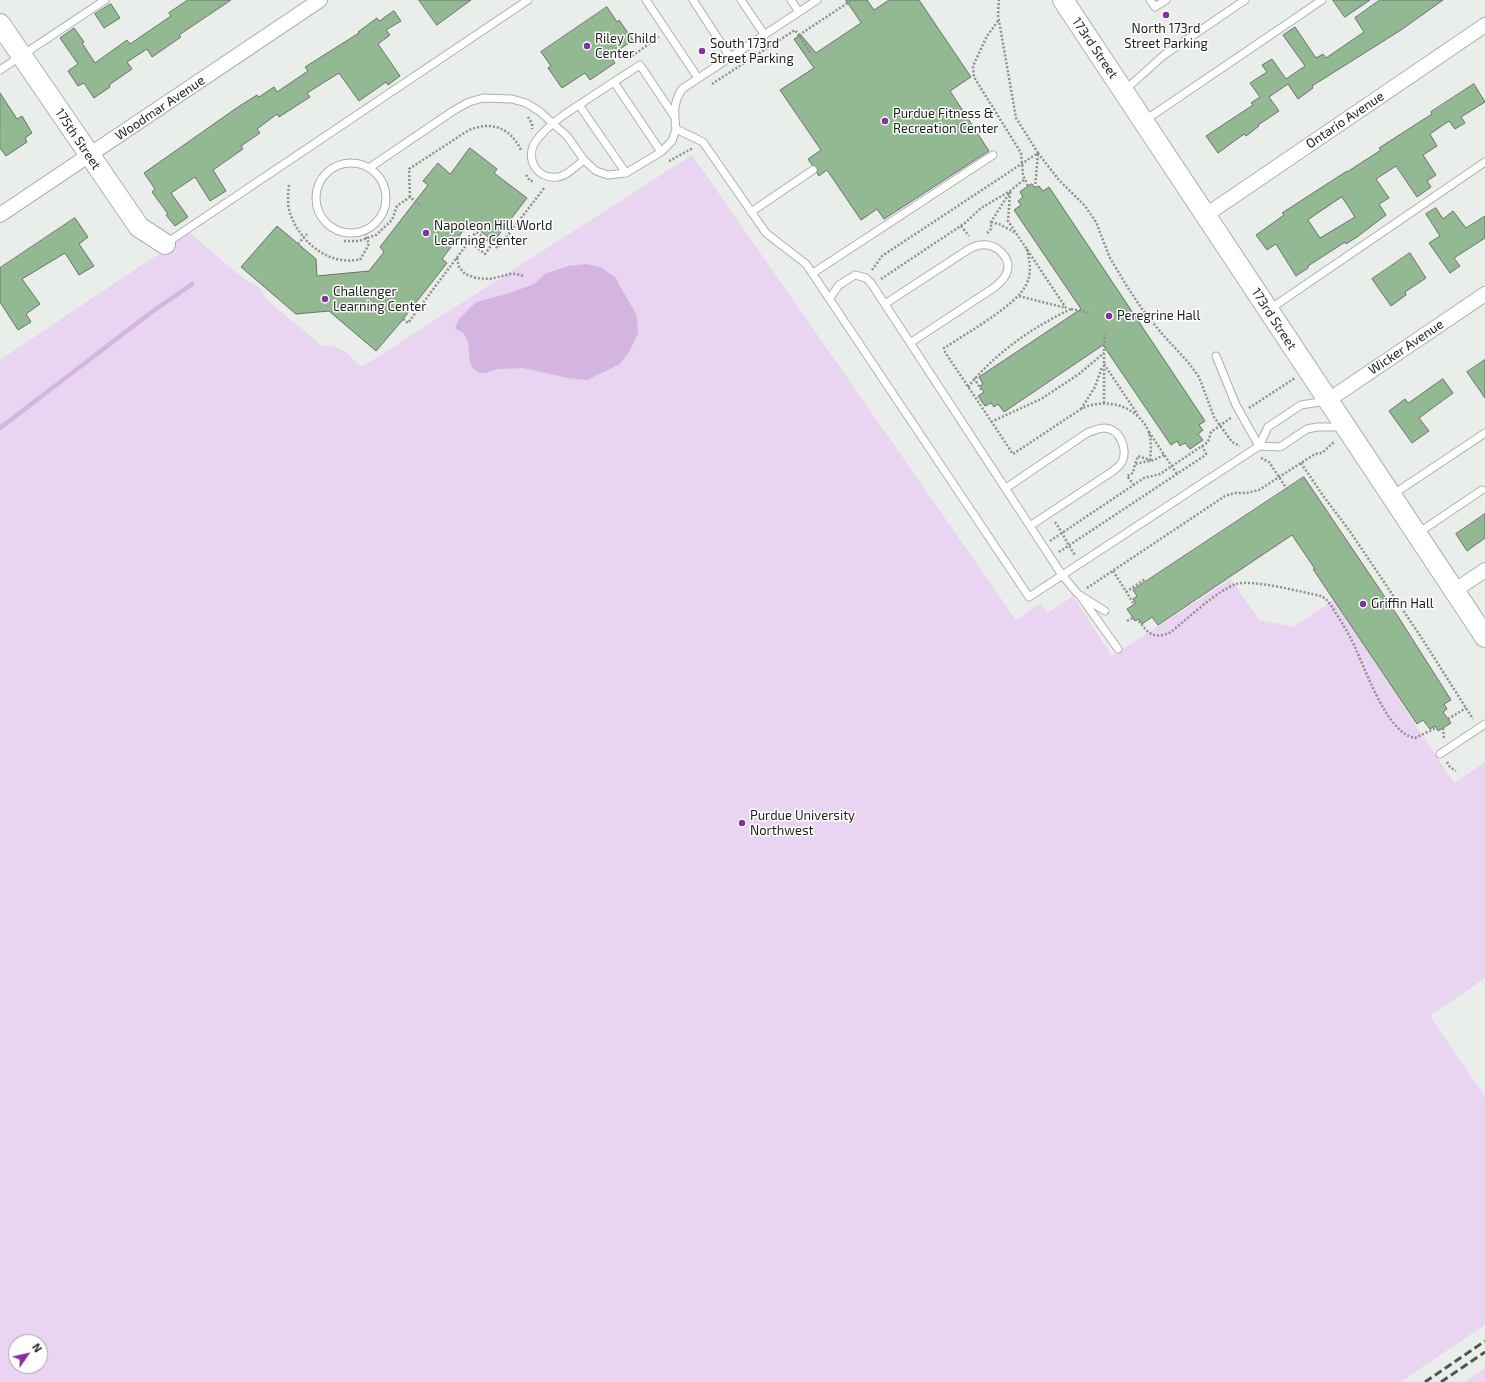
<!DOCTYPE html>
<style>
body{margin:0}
#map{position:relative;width:1485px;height:1382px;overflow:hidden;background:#eaeeea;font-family:"Exo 2",sans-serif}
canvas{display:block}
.north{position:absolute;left:8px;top:1334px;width:40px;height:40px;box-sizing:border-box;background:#fff;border:1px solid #a5a5a5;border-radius:50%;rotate:56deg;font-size:11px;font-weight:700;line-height:16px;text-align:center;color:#1d1f1d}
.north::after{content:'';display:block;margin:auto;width:14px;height:18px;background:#8432a1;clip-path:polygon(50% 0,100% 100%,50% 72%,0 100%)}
</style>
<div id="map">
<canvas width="1485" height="1382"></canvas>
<div class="north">N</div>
</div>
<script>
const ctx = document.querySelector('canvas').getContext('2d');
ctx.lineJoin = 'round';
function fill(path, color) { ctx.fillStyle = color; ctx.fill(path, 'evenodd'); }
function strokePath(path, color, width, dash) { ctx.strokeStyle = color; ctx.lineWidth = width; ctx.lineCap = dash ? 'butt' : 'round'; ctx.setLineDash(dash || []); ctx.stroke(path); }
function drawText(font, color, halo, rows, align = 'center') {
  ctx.font = font + ' "Exo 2",sans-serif'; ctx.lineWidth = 3; ctx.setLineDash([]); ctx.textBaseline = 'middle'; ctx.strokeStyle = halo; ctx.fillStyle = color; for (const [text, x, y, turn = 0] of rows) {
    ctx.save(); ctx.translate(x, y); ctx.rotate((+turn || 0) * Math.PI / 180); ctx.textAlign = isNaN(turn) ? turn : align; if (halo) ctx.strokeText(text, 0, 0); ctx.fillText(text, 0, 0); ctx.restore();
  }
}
const green = new Path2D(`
 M692,155L1016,620L1040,603L1048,613L1073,596L1112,656L1231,579L1259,620L1294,627L1333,600L1454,783L1485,762V978L1430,1016L1485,1097V1325L1400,1382H0V360L190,233L245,280L258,286L266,299L322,346C338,343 350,356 361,366L365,365ZM16,1342H40V1366H16Z
 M1485,1368V1382H1465Z`);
const water = new Path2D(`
 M586,264L600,267L615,277L637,316L638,334L629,352L620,364L587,380L568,378L523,368L498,369L486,373H479C477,371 473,369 472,367C465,353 475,335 455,329L459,319L476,302L507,294L534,284L545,274L568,266Z`);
const stream = new Path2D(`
 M0,428L149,314L192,284`);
const building = new Path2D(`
 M188,0H231L179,35L181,37L152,57L147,49L127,62L132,69L109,85L110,87L94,98L84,83L78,86L68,71L78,64L60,38L74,28L84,42L82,43L95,63L127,40L130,44L171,16L169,13Z
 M419,0H471L437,25Z
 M846,0H867L874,10L889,0H919L971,77L950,91L989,151L884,219L877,209L861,220L827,170L819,176L817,173V168L812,165L808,159L821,150L780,90L814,68L794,39L801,35L816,53L861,23Z
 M1333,0H1370L1345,17Z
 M1380,0H1443L1401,30L1312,86L1313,88L1298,99L1288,84L1269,97L1279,111L1258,125L1259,126L1246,136L1244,134L1218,153L1206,136L1253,105L1251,103L1260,97L1250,83L1267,72L1262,65L1272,59L1286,79L1305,66L1283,35L1295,27L1316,58L1323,54L1326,58L1364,32L1355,18Z
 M111,4L120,18L104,28L95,14Z
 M607,7L617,22L619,20L633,40L610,56L615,63L590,80L585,73L562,88L548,68L551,66L541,52Z
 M394,11L401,21L386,30L390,35L378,44L400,76L388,85L386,82L359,101L339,73L307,93L310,97L279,117L277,114L257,129L260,133L241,146L243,149L213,170L226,191L210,201L195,177L171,193L188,217L175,226L166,215L168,214L152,192L155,189L144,173L238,107L257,95L259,97L274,87L277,92L308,71L305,67L359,33L358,32L377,18L379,21Z
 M1474,84L1485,102L1461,117L1465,123L1455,129L1449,121L1430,134L1437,146L1423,155L1436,175L1427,181L1431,187L1417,197L1396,166L1376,179L1389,198L1379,204L1386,215L1357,237L1346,244L1345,242L1308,266V268L1296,276L1276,244L1267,250L1256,235L1284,215L1282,213L1347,171V172L1381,150L1379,148L1432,114L1431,112ZM1342,197L1355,217L1320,238L1308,220Z
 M0,93L17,119L22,116L32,133L25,138L27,142L6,156L0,148Z
 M470,148L497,169L494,173L527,198L494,241L469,223L442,259L447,263L400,323L376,351L329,311L296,314L241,267L277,226L316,259L317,276L369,271L384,252L380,247L428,185L423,181L438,163L450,174Z
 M1032,184L1035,188L1039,186L1043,191L1049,187L1205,421L1199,425L1203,430L1198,434L1203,440L1190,449L1185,443L1180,446L1177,441L1171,445L1103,345L1004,412L998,404L994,407L991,403L985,406L978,396L984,392L980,386L983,384L979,377L1081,309L1014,210L1021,205L1018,201L1023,197L1020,192Z
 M1436,208L1443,219L1453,211L1466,228L1485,216V238L1454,258L1460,266L1450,273L1429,243L1440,236L1426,214Z
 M75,218L88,237L79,244L94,266L79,275L65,253L22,279L40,304L26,314L31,322L18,330L0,302V268Z
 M1410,253L1426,278L1405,292L1406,295L1391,306L1372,279Z
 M1485,360V398L1467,372Z
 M1443,379L1453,393L1419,418L1429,431L1412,443L1389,411L1405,399L1408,403Z
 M1304,477L1399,618L1451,700L1444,704L1447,709L1443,712L1451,723L1438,731L1435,726L1430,729L1423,720L1417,724L1313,569H1315L1292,535L1158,625L1152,617L1142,624L1139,619L1135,621L1127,609L1136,603L1133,599L1137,596L1133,590Z
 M1485,514V538L1467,551L1456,534Z`);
const path = new Path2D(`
 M998,21L987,36L973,66L974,77L1021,153L1023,175L1028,186
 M799,35L852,0
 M632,56L659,37
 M712,84L795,30L810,52
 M528,117L532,124V129
 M1038,153L1059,180L1085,206L1096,222L1110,258L1128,288L1142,309L1163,335L1188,362L1199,377L1214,417L1232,442L1240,446
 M669,161L693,148
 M526,175L530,181H534
 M289,185C288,194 287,204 290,213C297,235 318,257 342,260C348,261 354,260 360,260L369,244L364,231
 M1035,188L1038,153
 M1010,192L1008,221L1066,308
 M410,197L409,169L469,130C491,121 510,127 521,150
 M991,222L999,224L1016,233
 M467,225L498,248L545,187
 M961,226L969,236
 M987,233L991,229V222L1010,192
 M344,241H359L376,235L392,220L397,206L410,197L420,205
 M469,241L485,254L492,244
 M298,244L307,234
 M1027,249C1030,262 1032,273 1026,285C1017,305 965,334 946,347L944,348L945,352L1013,454L1081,409C1105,397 1136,405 1148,430C1152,440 1151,450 1150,460L1138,456L1135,464
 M457,258L459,267L465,274L476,278L490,279L510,274H516L524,276
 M872,270L882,256L1038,153L1016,118L998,15L999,0
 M881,279L965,223L981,208L1010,191L1025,179
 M1019,296L1066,308
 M1071,309L1090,313
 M403,319L408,323L476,232
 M1104,364L1138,415
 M974,378L982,391
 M968,387C995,353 1033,327 1071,309
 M1104,403V353L1105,334
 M1249,408L1295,378
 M1081,409L1095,387L1102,367
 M991,422L1041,399L1079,374L1104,353
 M1149,432L1177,474
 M1261,458L1269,462L1287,489
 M1301,463L1324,497L1349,530L1421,637L1473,719
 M1134,485L1127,476L1133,473L1135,464L1154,460L1164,455
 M1055,522C1063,533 1067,544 1075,555
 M1050,541L1144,478L1160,474L1208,442L1211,432L1232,417
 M1059,552L1204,456L1206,454L1202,445
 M1113,571L1134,604
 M1087,588L1225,496L1235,493H1247L1259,490L1315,454L1322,453L1335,441
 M1126,592L1145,579
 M1127,621L1133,618
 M1139,621C1148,634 1155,640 1171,632C1187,619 1218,590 1236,584C1252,579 1302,592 1321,596L1326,599L1330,604C1337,615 1345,627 1351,639C1364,663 1385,733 1415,738L1436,728
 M1448,719L1466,708
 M1443,728L1444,739
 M1447,762L1450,767L1456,771`);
const lane = new Path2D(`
 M646,0L698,78
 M693,0L730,57
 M741,0L764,34
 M791,0L799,12
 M817,0L682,89C673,103 674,113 676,129L703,142L766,233L806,264L1029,597L1259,446L1268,427L1301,405L1326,401
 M1150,0L1155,7L1166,0
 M0,70L105,0
 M614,82L661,152
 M1125,90L1164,55L1245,0
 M579,105L626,173
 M1144,121L1322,0
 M584,160C577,165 567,176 558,177C537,180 524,158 536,141C550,122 570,111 588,99C606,87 623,76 640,65L674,116
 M316 198a35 35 0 1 1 70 0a35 35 0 1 1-70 0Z
 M369,168L453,111L469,102L483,98L512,99L526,103L539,111L567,136L584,160L596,171L608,175L626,173L661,152L672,141L676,129
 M751,212L813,170
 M165,244L528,0
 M813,273L993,155
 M830,298L839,285L855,275L866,278L871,283L1062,575L1078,594L1105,611
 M885,304L969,249C973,247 977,245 981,245C995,243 1012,257 1007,272C1005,279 1000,282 995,287L910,343
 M1270,309L1485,162
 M1216,356L1236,405L1259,446
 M1259,446L1280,447L1307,429L1317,427H1342
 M1006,488L1087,433C1093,431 1098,428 1105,428C1120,429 1128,449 1122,462C1120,466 1116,468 1113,471L1030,526
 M1392,495L1485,433
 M1418,533L1482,490
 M1081,597L1118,649
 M1440,754L1485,724`);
const street = new Path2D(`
 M0,215L320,0
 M1206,215L1485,25
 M1327,401L1485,294
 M1454,591L1485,570`);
const secondary = new Path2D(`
 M1063,0L1485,637
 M0,24L139,227L165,244`);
const rail = new Path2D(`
 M1425,1382L1485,1341
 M1441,1382L1485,1352`);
const markers = [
 [1166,15,4,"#8432a1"],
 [587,46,4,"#8432a1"],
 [702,51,4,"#8432a1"],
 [885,121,4,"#8432a1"],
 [426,233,4,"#8432a1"],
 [325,299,4,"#8432a1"],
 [1109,316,4,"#8432a1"],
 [1363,604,4,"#8432a1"],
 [742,823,4,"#8432a1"]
];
const poiNames = [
 ["North 173rd",1166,29,"center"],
 ["Street Parking",1166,44,"center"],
 ["Riley Child",595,39],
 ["Center",595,54],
 ["South 173rd",710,44],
 ["Street Parking",710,59],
 ["Purdue Fitness &",893,114],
 ["Recreation Center",893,129],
 ["Napoleon Hill World",434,226],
 ["Learning Center",434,241],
 ["Challenger",333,292],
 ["Learning Center",333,307],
 ["Peregrine Hall",1117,316],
 ["Griffin Hall",1371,604],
 ["Purdue University",750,816],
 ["Northwest",750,831]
];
const streetNames = [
 ["173rd Street",1095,48,56],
 ["Woodmar Avenue",160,108,-34],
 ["Ontario Avenue",1345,120,-34],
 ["175th Street",78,139,56],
 ["173rd Street",1274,319,57],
 ["Wicker Avenue",1406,347,-34]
];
fill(green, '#e9d4f2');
fill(water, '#d3b5e0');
strokePath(stream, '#d3b5e0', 4.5);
fill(building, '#92b992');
strokePath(building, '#6d706d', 1);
strokePath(lane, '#adb1ad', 9);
strokePath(street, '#adb1ad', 16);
strokePath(secondary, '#adb1ad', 22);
strokePath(path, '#8d908d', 2.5, [2, 2]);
strokePath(lane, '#fff', 7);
strokePath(street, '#fff', 14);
strokePath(secondary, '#fff', 20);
strokePath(rail, '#515451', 3, [8, 4]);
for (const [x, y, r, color] of markers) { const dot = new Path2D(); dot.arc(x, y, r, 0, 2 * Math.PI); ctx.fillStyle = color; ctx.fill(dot); strokePath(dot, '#fff', 1.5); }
drawText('13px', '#1d1f1d', '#fff', poiNames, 'left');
drawText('13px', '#1d1f1d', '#fff', streetNames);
</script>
